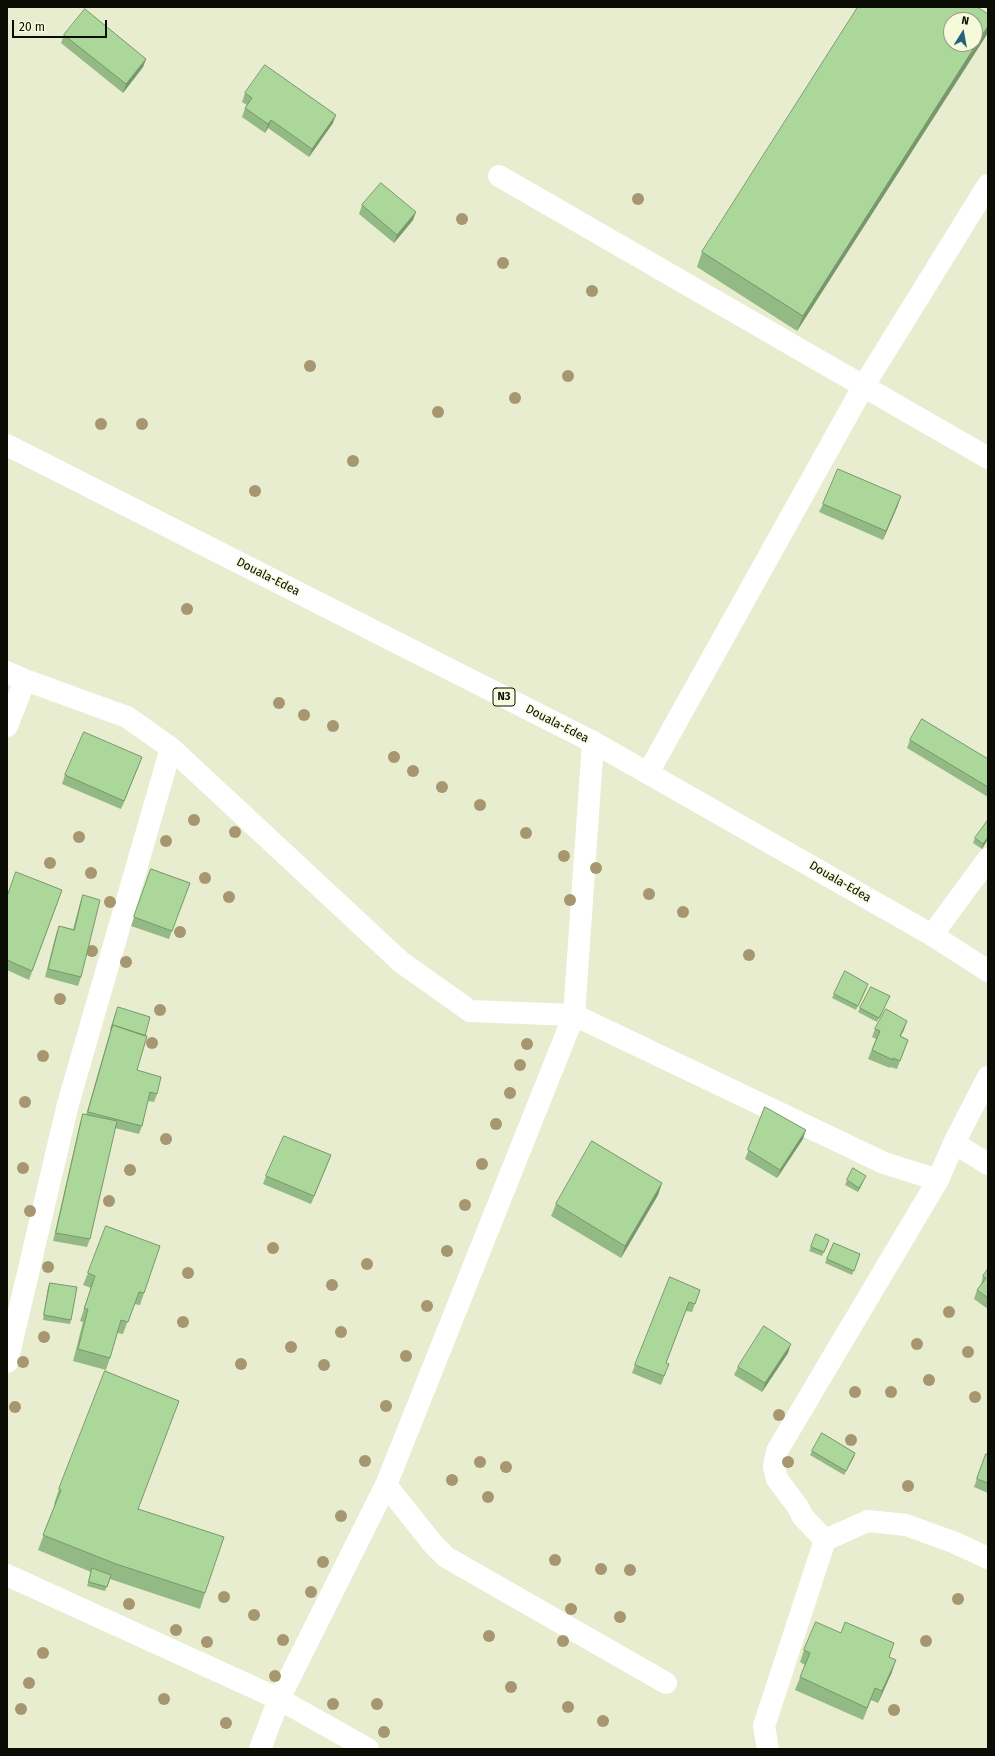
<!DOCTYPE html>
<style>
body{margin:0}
#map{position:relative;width:995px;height:1756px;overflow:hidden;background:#e7edce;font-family:"Fira Sans",sans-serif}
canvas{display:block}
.frame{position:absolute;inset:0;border:8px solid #0b0c04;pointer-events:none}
.north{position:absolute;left:943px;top:12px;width:40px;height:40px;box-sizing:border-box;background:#f5fadb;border:1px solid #979b85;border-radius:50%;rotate:11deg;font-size:11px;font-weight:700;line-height:16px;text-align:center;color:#0b0c04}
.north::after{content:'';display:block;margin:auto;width:14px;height:18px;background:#26637a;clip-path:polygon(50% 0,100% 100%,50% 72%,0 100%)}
.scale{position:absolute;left:12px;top:20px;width:95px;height:18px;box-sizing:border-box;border:2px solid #0b0c04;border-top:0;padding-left:5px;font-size:12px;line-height:14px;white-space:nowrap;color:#0b0c04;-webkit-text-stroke:3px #f5fadb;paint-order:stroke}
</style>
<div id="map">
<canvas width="995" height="1756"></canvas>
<div class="frame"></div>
<div class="north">N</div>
<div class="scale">20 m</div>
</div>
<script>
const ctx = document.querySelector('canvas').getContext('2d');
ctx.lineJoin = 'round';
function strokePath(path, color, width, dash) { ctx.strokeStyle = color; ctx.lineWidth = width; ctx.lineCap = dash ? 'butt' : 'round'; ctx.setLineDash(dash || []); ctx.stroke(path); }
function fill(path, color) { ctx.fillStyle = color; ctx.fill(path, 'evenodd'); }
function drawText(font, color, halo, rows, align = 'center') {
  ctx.font = font + ' "Fira Sans",sans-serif'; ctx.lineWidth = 3; ctx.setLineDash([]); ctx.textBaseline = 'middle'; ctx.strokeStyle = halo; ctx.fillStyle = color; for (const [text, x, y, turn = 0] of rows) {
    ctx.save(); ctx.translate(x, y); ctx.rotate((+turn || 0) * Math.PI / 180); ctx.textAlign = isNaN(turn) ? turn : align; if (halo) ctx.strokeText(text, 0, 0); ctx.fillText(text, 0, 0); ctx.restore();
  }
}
const minor = new Path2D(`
 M499,176L988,458
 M7,672L25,680L127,717L171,748L401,962L470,1011L574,1015L884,1163L938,1180L954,1143L988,1077
 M7,726L25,680
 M648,773L863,387L988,185
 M932,935L988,859
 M954,1143L988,1164
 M7,1362L68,1104L171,748
 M386,1485L433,1544L446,1557L666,1683
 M825,1540L803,1517L798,1507L777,1479L774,1467L777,1451L938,1180
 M7,1575L279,1699L368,1749
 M260,1749L279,1699L386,1485L574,1015L593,742
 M768,1749L764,1726L825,1540L868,1521L906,1525L953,1542L988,1558`);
const trunk = new Path2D(`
 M7,445L593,742L932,935L988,971`);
const trees = [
 [638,199],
 [462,219],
 [503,263],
 [592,291],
 [310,366],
 [568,376],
 [515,398],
 [438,412],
 [101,424],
 [142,424],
 [353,461],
 [255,491],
 [187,609],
 [279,703],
 [304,715],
 [333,726],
 [394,757],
 [413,771],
 [442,787],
 [480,805],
 [194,820],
 [235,832],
 [526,833],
 [79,837],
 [166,841],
 [564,856],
 [50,863],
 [596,868],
 [91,873],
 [205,878],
 [649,894],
 [229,897],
 [570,900],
 [110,902],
 [683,912],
 [180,932],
 [92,951],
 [749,955],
 [126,962],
 [60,999],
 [160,1010],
 [152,1043],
 [527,1044],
 [43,1056],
 [520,1065],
 [510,1093],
 [25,1102],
 [496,1124],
 [166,1139],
 [482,1164],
 [23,1168],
 [130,1170],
 [109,1201],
 [465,1205],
 [30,1211],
 [273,1248],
 [447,1251],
 [367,1264],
 [48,1267],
 [188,1273],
 [332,1285],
 [427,1306],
 [949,1312],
 [183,1322],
 [341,1332],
 [44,1337],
 [917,1344],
 [291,1347],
 [968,1352],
 [406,1356],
 [23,1362],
 [241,1364],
 [324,1365],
 [929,1380],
 [855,1392],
 [891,1392],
 [975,1397],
 [386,1406],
 [15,1407],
 [779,1415],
 [851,1440],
 [365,1461],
 [480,1462],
 [788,1462],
 [506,1467],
 [452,1480],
 [908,1486],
 [488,1497],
 [341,1516],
 [555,1560],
 [323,1562],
 [601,1569],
 [630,1570],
 [311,1592],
 [224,1597],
 [958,1599],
 [129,1604],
 [571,1609],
 [254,1615],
 [620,1617],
 [176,1630],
 [489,1636],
 [283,1640],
 [563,1641],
 [926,1641],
 [207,1642],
 [43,1653],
 [275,1676],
 [29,1683],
 [511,1687],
 [164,1699],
 [333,1704],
 [377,1704],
 [568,1707],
 [21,1709],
 [894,1710],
 [603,1721],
 [226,1723],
 [384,1732]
];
const wall = new Path2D(`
 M988,14V32L797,331L697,267L702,252Z
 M64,35L146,59L143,67L123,93L61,43Z
 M245,93L333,123L309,157L268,128L265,133L242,117L245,108L247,105L242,102Z
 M362,205L413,220L394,243L359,214Z
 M823,504L898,505L883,540L819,512Z
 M910,740L988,759V797L907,748Z
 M139,765L121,809L62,784L65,775Z
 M975,838L988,839L982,849L973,843Z
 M151,869L190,883L169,939L131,926Z
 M62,890L29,980L7,970V897Z
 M83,895L81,977L78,986L45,977L56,934L59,926L73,929L80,903Z
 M867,988L856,1010L832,998L834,994Z
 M890,996L877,1022L858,1012L860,1008Z
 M116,1011L145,1036L137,1070L157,1094L154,1102L148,1101L142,1126L139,1134L115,1128L90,1239L87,1247L53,1241L80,1123L83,1114L86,1115Z
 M875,1029L904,1030L900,1036L908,1040L897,1069L890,1067V1068L868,1059L876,1039L872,1037Z
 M765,1107L803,1139L777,1178L745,1159Z
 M331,1155L311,1204L263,1184L266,1176Z
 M847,1180H864L858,1192L845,1185Z
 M662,1183L658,1195L621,1258L551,1216L556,1204Z
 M834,1243L860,1254L852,1275L825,1263Z
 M828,1244L822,1256L809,1251L811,1247Z
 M988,1269V1309L974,1299L977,1290L981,1285L983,1276Z
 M88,1273L144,1293L140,1305L134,1304L123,1334L117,1333L110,1358L106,1370L73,1361L83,1322L80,1321L91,1288L83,1285Z
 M50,1283L71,1320L70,1324L43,1320L48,1287Z
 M700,1290L692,1312L686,1311L666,1363V1372L661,1385L632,1373L635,1365Z
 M788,1353L762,1392L734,1375L738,1367Z
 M812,1451L855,1453L844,1475L810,1455Z
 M986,1454L988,1455V1493L974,1487Z
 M59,1489L138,1509L205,1593L200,1609L110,1579L105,1591L87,1586L91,1572L38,1550L55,1505L54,1504Z
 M804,1650L889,1657L892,1672L878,1703L871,1700L863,1720L795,1690L805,1665L800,1662Z`);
const shadedWall = new Path2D(`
 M988,26V33L797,331L803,316Z
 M146,59L143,67L123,93L126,84Z
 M336,115L333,123L309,157L312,149Z
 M271,120L268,128L265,133L268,124Z
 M416,212L413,220L394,243L397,235Z
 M901,496L898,505L883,540L886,531Z
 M142,757L139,765L121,809L124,801Z
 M988,837V839L982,849L983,844Z
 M907,1021L904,1030L896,1044L900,1036Z
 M806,1130L803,1139L777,1178L780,1170Z
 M331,1155L328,1163L311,1204L314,1196Z
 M866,1176L858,1192L859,1188Z
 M662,1183L658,1195L621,1258L625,1246Z
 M791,1344L788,1353L762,1392L765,1383Z
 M855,1453L854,1457L844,1475Z
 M896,1660L892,1672L878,1703L882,1691Z`);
const building = new Path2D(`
 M858,7H977L988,14V26L803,316L702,252ZM951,20H975V44H951Z
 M85,9L146,59L126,84L64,35Z
 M265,65L336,115L312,149L271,120L268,124L245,108L252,98L245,93Z
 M381,183L416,212L397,235L362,205Z
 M838,469L901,496L886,531L823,504Z
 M922,719L988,759V787L910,740Z
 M84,732L142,757L124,801L65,775Z
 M988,820V837L983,844L975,838Z
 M151,869L190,883L172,931L134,917Z
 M16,872L62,890L32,971L7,960V897Z
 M83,895L100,900L81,977L48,969L59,926L74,930Z
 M845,971L868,984L858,1006L834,994Z
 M871,987L890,996L879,1018L860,1008Z
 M118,1007L150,1017L145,1036L113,1025L111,1029Z
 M886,1009L907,1021L900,1036L908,1040L900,1061L893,1058V1060L872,1050L880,1031L875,1029Z
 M113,1025L147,1036L137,1070L161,1077L157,1094L150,1092L142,1126L88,1112Z
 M765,1107L806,1130L780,1170L748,1150Z
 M83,1114L117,1121L90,1239L56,1233Z
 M284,1136L331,1155L314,1196L266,1176Z
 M592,1141L662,1183L625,1246L556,1204Z
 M853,1168L866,1176L859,1188L847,1180Z
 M106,1226L160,1246L144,1293L139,1292L128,1322L121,1320L110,1358L78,1349L88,1309H84L95,1276L88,1273Z
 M816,1234L829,1240L824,1252L811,1247Z
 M834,1243L860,1254L854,1271L827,1259Z
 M988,1269V1298L977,1290L986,1278L983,1276Z
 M670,1277L700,1290L695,1304L689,1302L666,1363L669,1364L664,1376L635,1365Z
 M50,1283L77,1287L71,1320L44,1315Z
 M764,1326L791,1344L765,1383L738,1367Z
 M105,1371L179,1401L138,1509L224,1537L205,1593L116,1564L43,1535L61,1490L59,1489Z
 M822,1433L855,1453L846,1471L812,1451Z
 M986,1454L988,1455V1483L977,1479Z
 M92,1568L111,1575L107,1587L89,1582Z
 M816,1622L841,1633L845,1622L894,1643L889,1657L896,1660L882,1691L875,1688L867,1708L800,1677L810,1653L804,1650Z`);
const shields = [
 [504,697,22]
];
const shieldNames = [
 ["N3",504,697]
];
const streetNames = [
 ["Douala-Edea",268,577,27],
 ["Douala-Edea",557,724,27],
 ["Douala-Edea",840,882,30]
];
strokePath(minor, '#fff', 22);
strokePath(trunk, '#fff', 22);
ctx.fillStyle = '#a79770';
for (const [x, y] of trees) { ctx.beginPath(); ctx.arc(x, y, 6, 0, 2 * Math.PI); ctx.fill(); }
fill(wall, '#93ba84');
fill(shadedWall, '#78976c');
fill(building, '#abd89a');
strokePath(building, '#78976c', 1);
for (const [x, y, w] of shields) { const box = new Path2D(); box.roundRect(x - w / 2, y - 9, w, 18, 3); ctx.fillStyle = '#f5fadb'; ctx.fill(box); strokePath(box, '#0b0c04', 1); }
drawText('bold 11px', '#0b0c04', null, shieldNames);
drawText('12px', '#0b0c04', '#f5fadb', streetNames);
</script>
